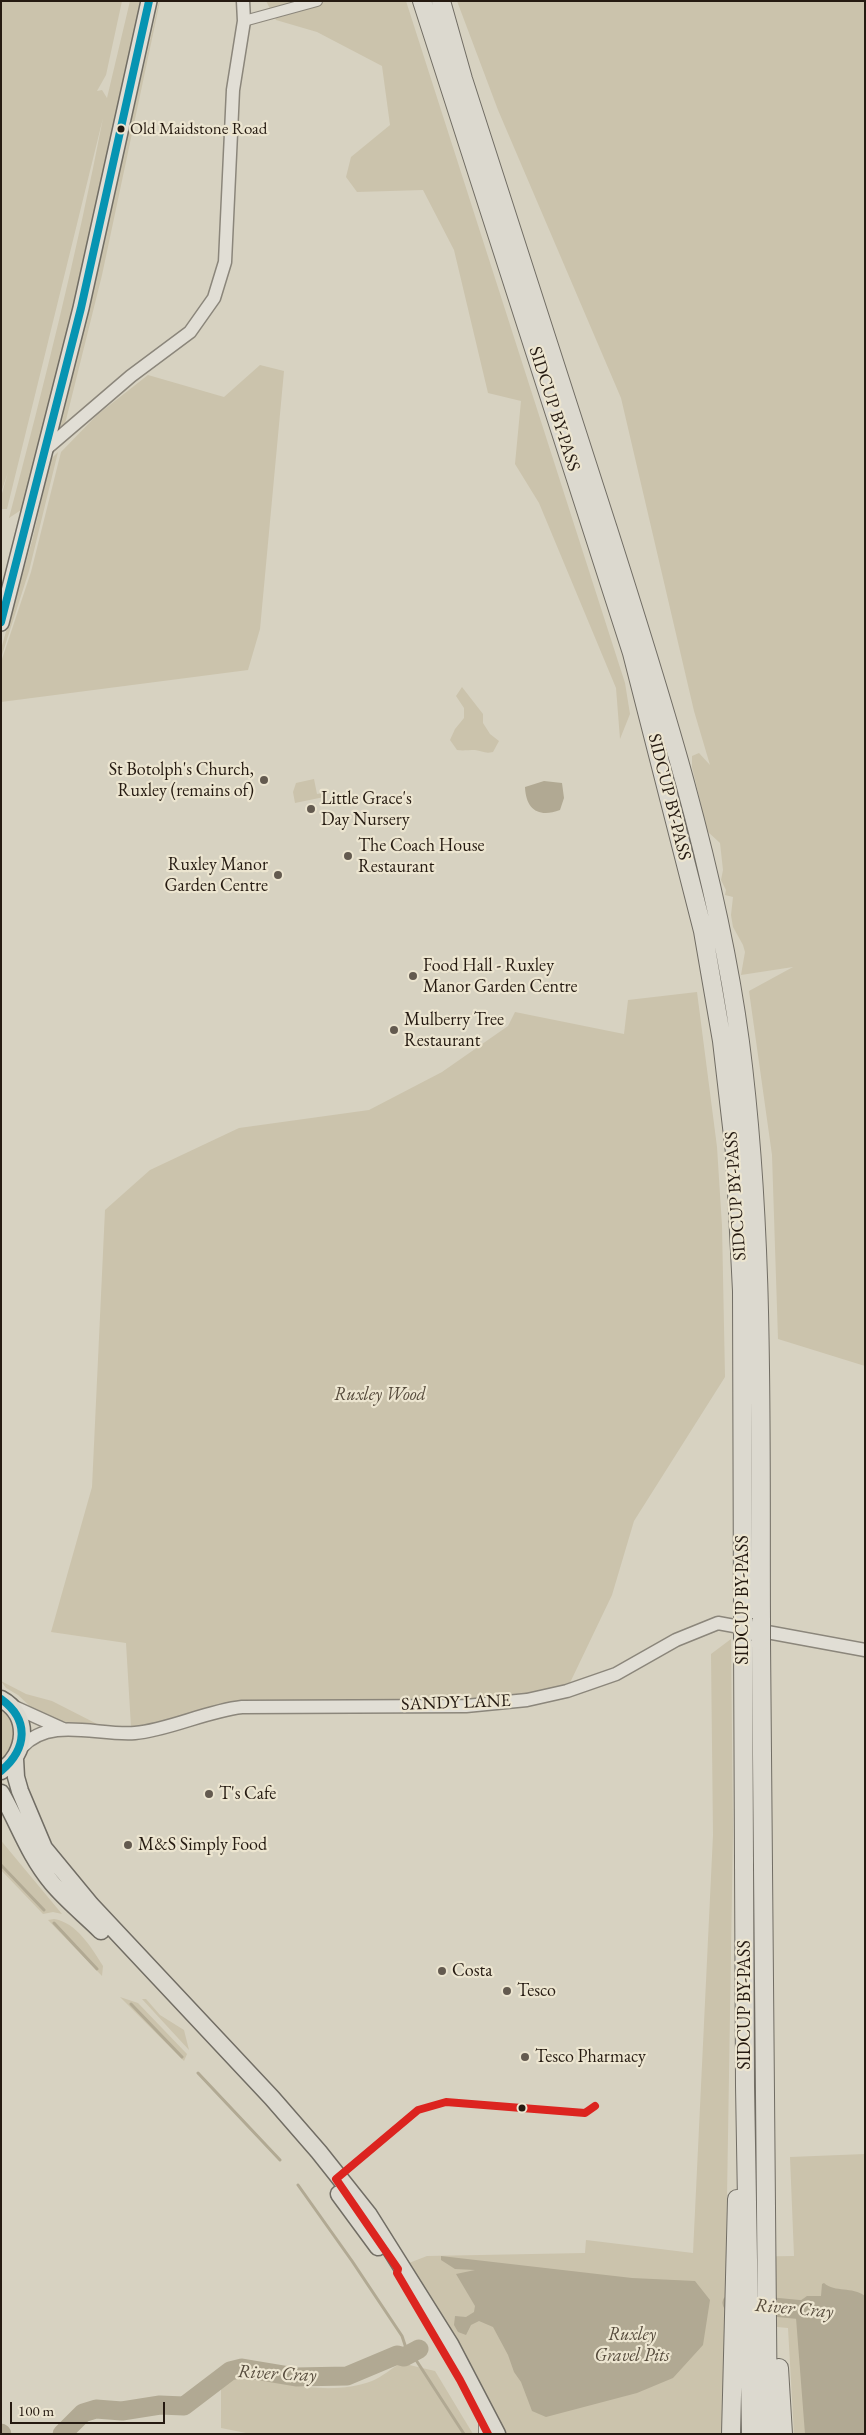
<!DOCTYPE html>
<style>
body{margin:0}
#map{position:relative;width:866px;height:2435px;overflow:hidden;background:#d7d2c1;font-family:"EB Garamond",serif}
canvas{display:block}
.frame{position:absolute;inset:0;border:2px solid #251a11;pointer-events:none}
.scale{position:absolute;left:10px;top:2402px;width:155px;height:22px;box-sizing:border-box;border:2px solid #251a11;border-top:0;padding-left:6px;font-size:15px;line-height:18px;white-space:nowrap;color:#251a11;-webkit-text-stroke:4px #ece5d0;paint-order:stroke}
</style>
<div id="map">
<canvas width="866" height="2435"></canvas>
<div class="frame"></div>
<div class="scale">100 m</div>
</div>
<script>
const ctx = document.querySelector('canvas').getContext('2d');
ctx.lineJoin = 'round';
function fill(path, color) { ctx.fillStyle = color; ctx.fill(path, 'evenodd'); }
function strokePath(path, color, width, dash) { ctx.strokeStyle = color; ctx.lineWidth = width; ctx.lineCap = dash ? 'butt' : 'round'; ctx.setLineDash(dash || []); ctx.stroke(path); }
function drawText(font, color, halo, rows, align = 'center') {
  ctx.font = font + ' "EB Garamond",serif'; ctx.lineWidth = 4.5; ctx.setLineDash([]); ctx.textBaseline = 'middle'; ctx.strokeStyle = halo; ctx.fillStyle = color; for (const [text, x, y, turn = 0] of rows) {
    ctx.save(); ctx.translate(x, y); ctx.rotate((+turn || 0) * Math.PI / 180); ctx.textAlign = isNaN(turn) ? turn : align; if (halo) ctx.strokeText(text, 0, 0); ctx.fillText(text, 0, 0); ctx.restore();
  }
}
const green = new Path2D(`
 M1,1H122L106,75L97,91L102,90L107,98L130,1H142L74,304L24,508L9,518C44,385 77,253 103,118L7,509H1V497L8,472L1,493Z
 M159,1H160L102,275L64,428L60,429Z
 M266,1H406L625,683L630,714L620,739L616,688L539,503L515,464L521,401L488,393L454,250L423,190L357,192L346,177L351,157L390,125L382,66L317,32L276,20Z
 M457,1H865V1366L778,1339L772,1155L749,991L793,967L741,975L745,952L743,945L733,927L731,915L733,897L725,895L726,890L721,880L723,870L720,843L707,831L692,767V756L699,753L710,765L694,711L621,398L498,110Z
 M260,365L284,371L260,629L248,670L1,702V662L31,572L61,452L97,415L148,375L224,397Z
 M58,452L29,571L1,658V649L32,541L51,459Z
 M462,687L483,714V723L490,734L499,741L493,752C485,754 482,751 475,750C468,750 463,751 457,750L450,740L455,729L464,718V708L456,696Z
 M314,779L317,794L323,793L324,797L295,803L293,792L296,783Z
 M697,992L717,1147L722,1226L725,1377L634,1521L612,1595L567,1689L466,1704H266L140,1728L131,1727L126,1643L51,1632L92,1487L105,1210L150,1170L239,1128L369,1110L442,1072L508,1026L515,1012L624,1034L628,1000Z
 M731,1639L733,1831L726,2257L794,2256L790,2157L865,2154V2434H794L788,2328L725,2322L724,2434H506L474,2370L409,2263L427,2256L585,2253L586,2240L693,2253L713,1835L711,1654Z
 M1,1681L26,1694L52,1701L101,1726L71,1724L36,1712L18,1695L6,1688Z
 M1,1706C21,1733 18,1737 1,1764Z
 M1,1840L3,1843L62,1914L53,1912L43,1914L1,1870Z
 M54,1919C76,1922 92,1948 103,1966L102,1976L48,1920Z
 M120,1997L138,2003L187,2054L184,2061Z
 M142,1999H146L160,2015L184,2030L189,2050Z
 M401,2363L435,2371L473,2434H251L221,2428V2383C251,2366 258,2379 287,2384C314,2389 346,2391 372,2381C382,2377 392,2368 401,2363Z`);
const water = new Path2D(`
 M544,781L562,783L564,798L560,810C539,818 526,810 525,787Z
 M441,2256L632,2278L695,2281L710,2300L703,2345L673,2378L637,2393L546,2417L532,2411L521,2382L514,2372L508,2355L493,2327L479,2321L471,2325L466,2335L458,2332L454,2325L455,2316L466,2317L474,2312L475,2306L456,2274L475,2270L455,2269L441,2260Z
 M824,2283C835,2293 852,2286 865,2296V2434H805L796,2318L794,2312L789,2309V2307L793,2306L807,2296H821L822,2284Z`);
const stream = new Path2D(`
 M1,1865L44,1910
 M54,1923L97,1969
 M131,2004L182,2057
 M198,2073L280,2160
 M298,2185L352,2261L402,2336L406,2348L404,2357L416,2360L464,2434`);
const river = new Path2D(`
 M732,2303L814,2311
 M1,2433L2,2434
 M62,2434L83,2413L96,2409L122,2411L160,2405L184,2406L230,2371L242,2368L296,2377L347,2376L397,2355L404,2357L419,2349`);
const minor = new Path2D(`
 M244,21L317,1
 M484,2434V2425`);
const tertiary = new Path2D(`
 M47,448L131,376L190,332L214,298L225,262L233,90L244,21L243,1
 M10,1705L63,1729
 M22,1747C50,1716 98,1736 135,1733C169,1730 206,1711 242,1707L466,1706L527,1700L567,1691L616,1674L676,1640L718,1623L865,1650`);
const secondary = new Path2D(`
 M1,623L81,308L149,1`);
const primary = new Path2D(`
 M1,1699C31,1715 27,1754 1,1771
 M15,1759L16,1777L20,1791L44,1848L91,1905L272,2098L319,2152L369,2215L450,2344L497,2434
 M1,1793C19,1824 28,1854 52,1883C67,1901 85,1915 101,1931
 M339,2194L378,2247`);
const trunk = new Path2D(`
 M422,1L632,653L703,931L722,1041L735,1153L742,1291L743,1618
 M441,1L463,79C511,228 559,377 607,526C660,692 717,870 740,1042C765,1234 760,1429 761,1622
 M743,1639L745,2086L751,2434
 M761,1641L768,2434
 M779,2368L783,2434
 M731,2434L737,2199`);
const trunkBridge = new Path2D(`
 M743,1618V1639
 M761,1641V1622`);
const bus1 = new Path2D(`
 M1,622L81,308L149,1
 M1,1699C30,1720 27,1749 1,1771`);
const bus2 = new Path2D(`
 M488,2434L460,2380L397,2273L398,2269L336,2179L418,2110L446,2102L585,2113L595,2106`);
const markers = [
 [121,129,4.5,"#251a11"],
 [264,780,5,"#635a4f"],
 [311,809,5,"#635a4f"],
 [348,856,5,"#635a4f"],
 [278,875,5,"#635a4f"],
 [413,976,5,"#635a4f"],
 [394,1030,5,"#635a4f"],
 [209,1794,5,"#635a4f"],
 [128,1845,5,"#635a4f"],
 [442,1971,5,"#635a4f"],
 [507,1991,5,"#635a4f"],
 [525,2057,5,"#635a4f"],
 [522,2108,4.5,"#251a11"]
];
const busNames = [
 ["Old Maidstone Road",130,129]
];
const streetNames = [
 ["SIDCUP BY-PASS",554,409,72],
 ["SIDCUP BY-PASS",669,797,76],
 ["SIDCUP BY-PASS",736,1196,-94],
 ["SIDCUP BY-PASS",743,1600,-90],
 ["SANDY LANE",456,1703,-2],
 ["SIDCUP BY-PASS",745,2005,-90]
];
const poiNames = [
 ["St Botolph's Church,",254,770,"right"],
 ["Ruxley (remains of)",254,791,"right"],
 ["Little Grace's",321,799],
 ["Day Nursery",321,820],
 ["The Coach House",358,846],
 ["Restaurant",358,867],
 ["Ruxley Manor",268,865,"right"],
 ["Garden Centre",268,886,"right"],
 ["Food Hall - Ruxley",423,966],
 ["Manor Garden Centre",423,987],
 ["Mulberry Tree",404,1020],
 ["Restaurant",404,1041],
 ["T's Cafe",219,1794],
 ["M&S Simply Food",138,1845],
 ["Costa",452,1971],
 ["Tesco",517,1991],
 ["Tesco Pharmacy",535,2057]
];
const parkNames = [
 ["Ruxley Wood",380,1395],
 ["Ruxley",632,2335],
 ["Gravel Pits",632,2356]
];
const waterNames = [
 ["River Cray",794,2309,5],
 ["River Cray",277,2374,3]
];
fill(green, '#cbc3ac');
fill(water, '#b1a993');
strokePath(stream, '#b1a993', 3);
strokePath(river, '#b1a993', 19);
strokePath(minor, '#8b867b', 12);
strokePath(tertiary, '#8b867b', 15);
strokePath(secondary, '#716d64', 18);
strokePath(primary, '#716d64', 19);
strokePath(trunk, '#716d64', 20);
strokePath(minor, '#e1ded5', 10);
strokePath(tertiary, '#e1ded5', 12);
strokePath(secondary, '#e1ded5', 15);
strokePath(primary, '#dcd9cf', 16);
strokePath(trunk, '#dcd9cf', 18);
strokePath(trunkBridge, '#716d64', 20, []);
strokePath(trunkBridge, '#dcd9cf', 18);
strokePath(bus1, '#0694b2', 8);
strokePath(bus2, '#dc241f', 8);
for (const [x, y, r, color] of markers) { const dot = new Path2D(); dot.arc(x, y, r, 0, 2 * Math.PI); ctx.fillStyle = color; ctx.fill(dot); strokePath(dot, '#ece5d0', 2); }
drawText('17px', '#251a11', '#ece5d0', busNames, 'left');
drawText('18px', '#251a11', '#ece5d0', streetNames);
drawText('18px', '#251a11', '#ece5d0', poiNames, 'left');
drawText('italic 18px', '#54493a', '#ece5d0', parkNames);
drawText('italic 19px', '#574c3d', '#ece5d0', waterNames);
</script>
